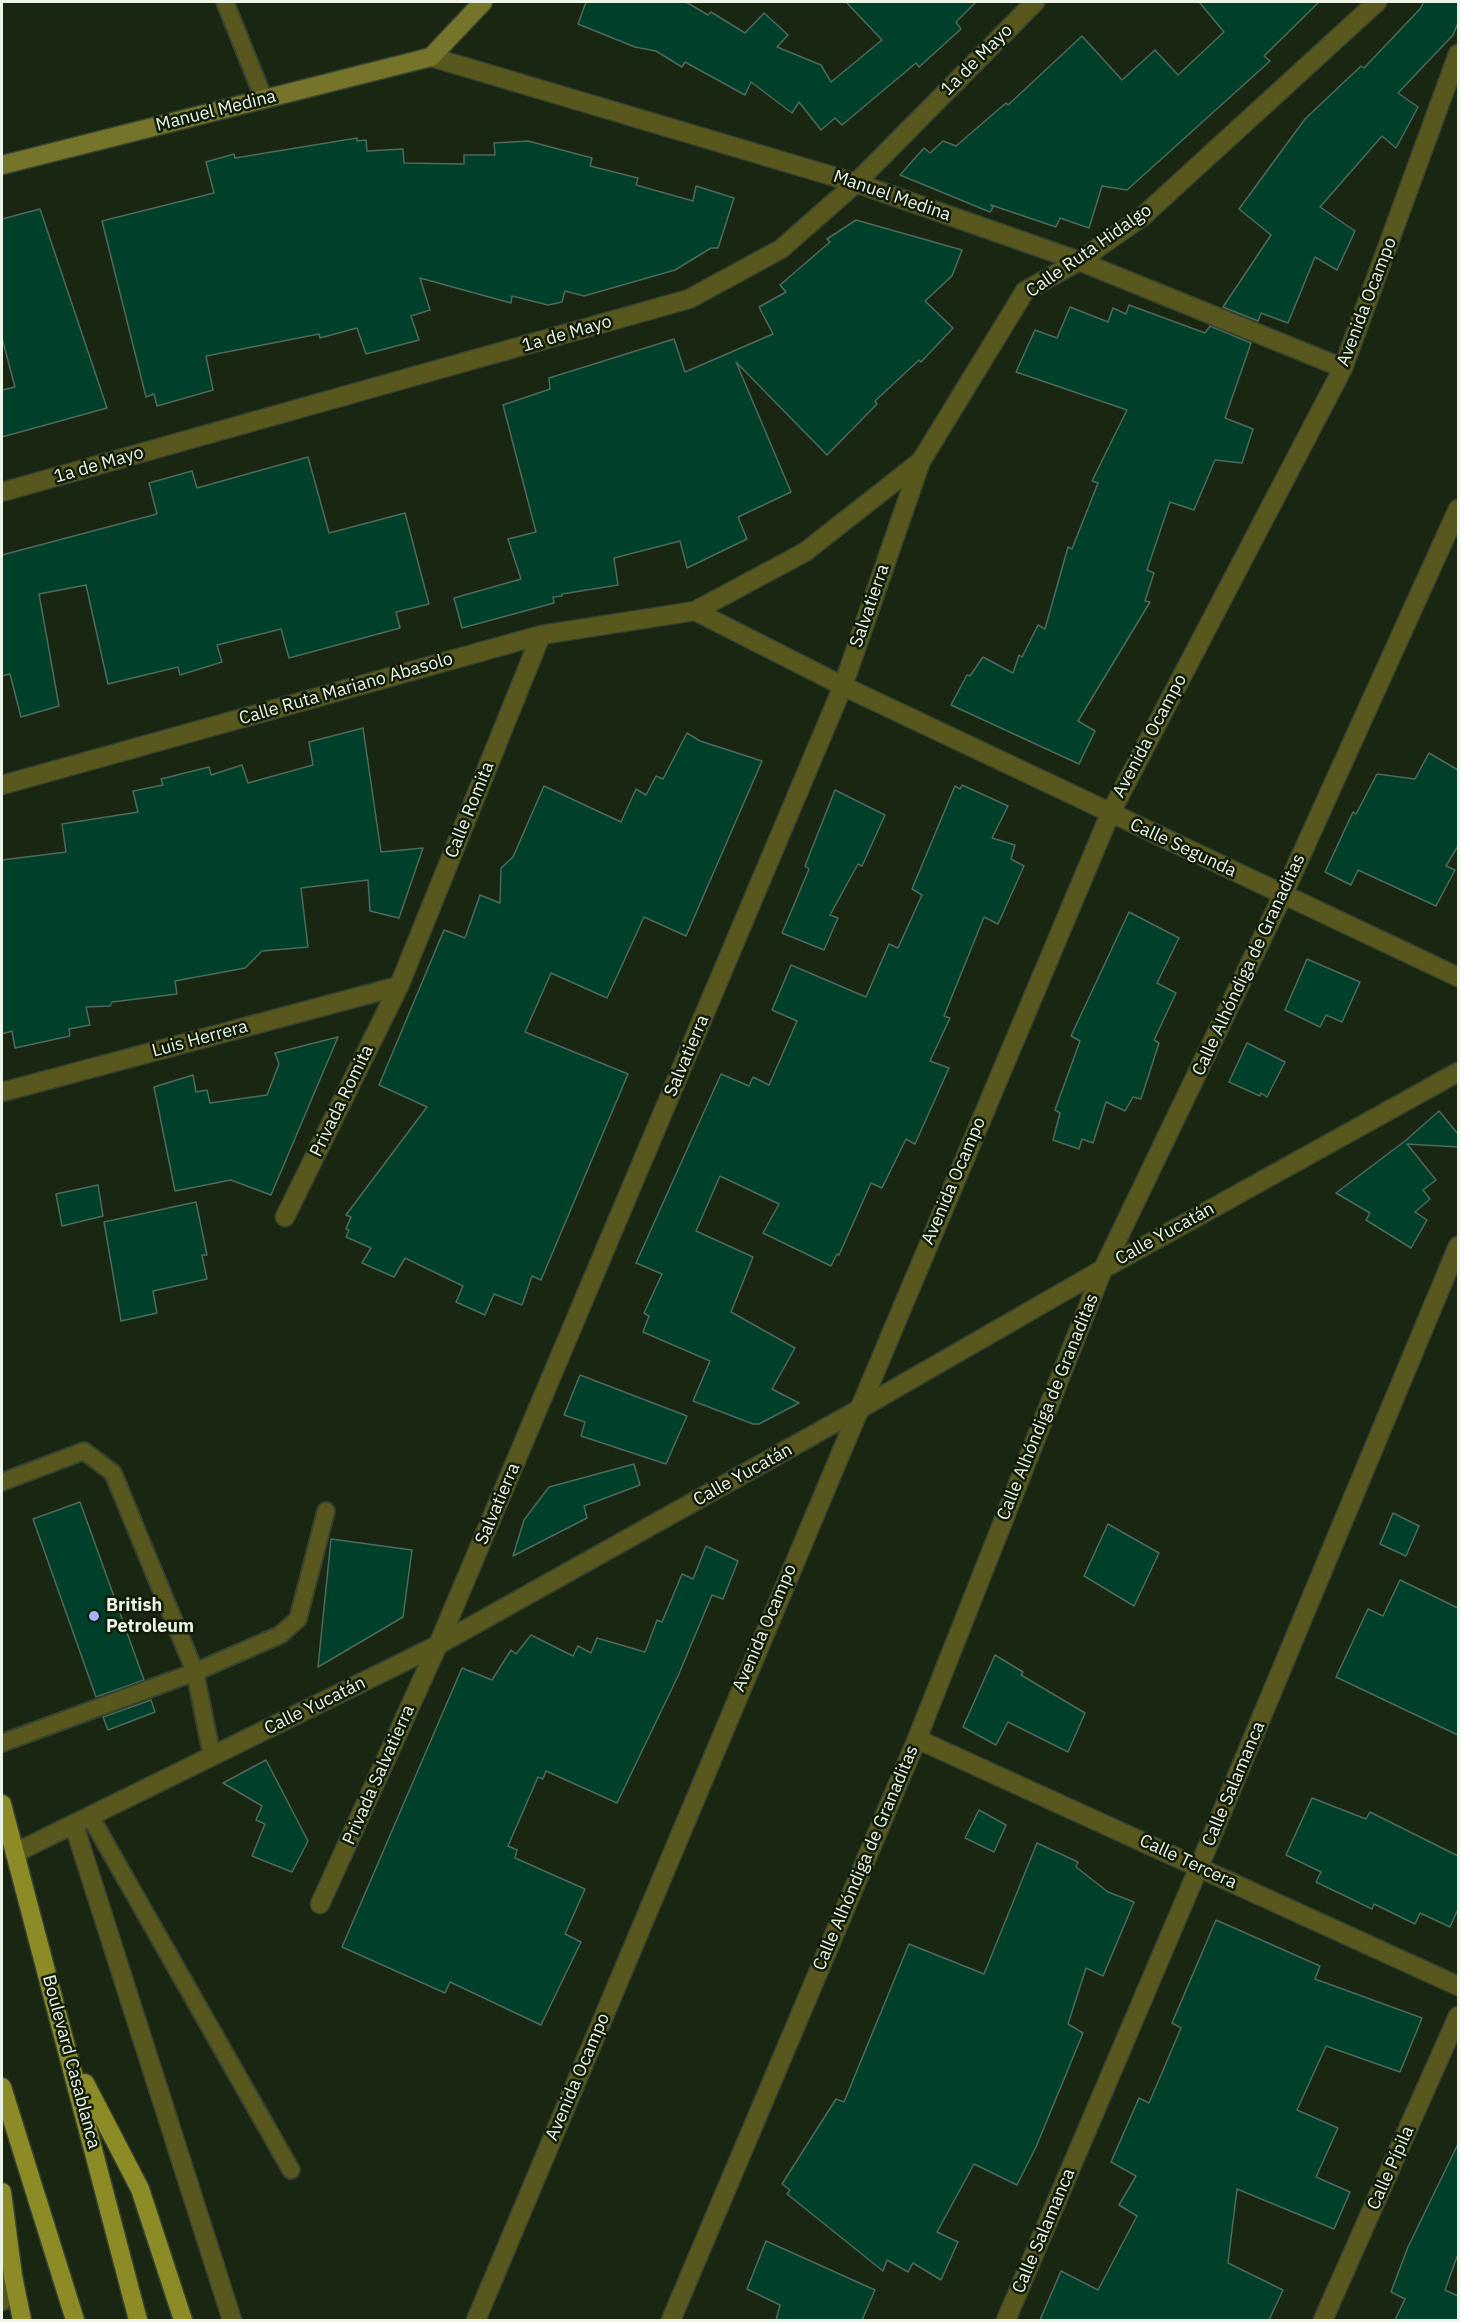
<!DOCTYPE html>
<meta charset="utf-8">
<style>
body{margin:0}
#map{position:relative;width:1460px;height:2322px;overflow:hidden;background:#192612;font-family:"IBM Plex Sans",sans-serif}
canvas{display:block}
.frame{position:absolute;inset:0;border:3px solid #ebf4e7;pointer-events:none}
</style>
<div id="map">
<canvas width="1460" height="2322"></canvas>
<div class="frame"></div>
</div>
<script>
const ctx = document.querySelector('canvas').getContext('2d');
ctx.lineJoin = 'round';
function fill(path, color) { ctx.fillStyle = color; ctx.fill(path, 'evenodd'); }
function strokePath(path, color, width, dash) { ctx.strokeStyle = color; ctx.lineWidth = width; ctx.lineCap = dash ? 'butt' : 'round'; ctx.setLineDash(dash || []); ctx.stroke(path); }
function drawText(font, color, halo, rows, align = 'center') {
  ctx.font = font + ' "IBM Plex Sans",sans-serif'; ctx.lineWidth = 5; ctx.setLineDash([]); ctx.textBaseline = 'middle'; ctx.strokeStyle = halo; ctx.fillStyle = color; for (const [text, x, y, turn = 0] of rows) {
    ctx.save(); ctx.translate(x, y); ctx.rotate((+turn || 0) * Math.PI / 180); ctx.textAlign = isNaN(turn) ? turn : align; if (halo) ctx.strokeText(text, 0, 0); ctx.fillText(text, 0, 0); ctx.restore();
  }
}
const building = new Path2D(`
 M586,2H686L708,15L711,12L745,33L764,13L788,35L777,47L821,65L831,82L882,40L846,2H976L956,22L961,29L919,67L916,63L842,125L835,118L821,130L799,102L792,113L751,82L745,95L685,62L682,67L656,51L635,47L578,24Z
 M1199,2H1319L1264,56L1270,61L1127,190L1102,186L1089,228L1060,218L1056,227L991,205L993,207L990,212L900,175L924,148L930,153L943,141L956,146L1006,103L1008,105L1082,36L1122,80L1155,50L1178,75L1224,32Z
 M1424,2H1458V23L1453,35L1398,93L1418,107L1396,148L1382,136L1320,207L1355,231L1337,270L1315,257L1288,323L1261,313L1258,321L1223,307L1271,235L1239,209L1305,119L1361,66L1364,68L1420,9Z
 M357,138V141L366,140L367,151L403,149L404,163L464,164V155H495L494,143L528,141L592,158L590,166L638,178L636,185L693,201L696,186L734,198L718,248H711L675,270L584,296L565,291L562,302L548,305L512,296L511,303L420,278L430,310L411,316L419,340L366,354L357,328L320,338L319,334L206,356L213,390L157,406L154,394L146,397L102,221L214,193L206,162L234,154L235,158Z
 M40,209L107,408L2,437V390L15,387L2,338V219Z
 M856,220L962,250L952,276L925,301L953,328L921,362L919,360L875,401L877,404L827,455L736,362L791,492L738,517L747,539L687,568L680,541L614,558L618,585L562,594V596L553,597L554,603L462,628L454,598L521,579L508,539L536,532L503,405L550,389L549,378L674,339L685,372L773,334L759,307L786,292L780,285L830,242L827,239Z
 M1129,305L1205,333L1210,326L1251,343L1225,418L1253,429L1242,463L1215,460L1194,510L1170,502L1147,570L1154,573L1145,601L1150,602L1078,721L1095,731L1079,764L951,705L967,675L970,676L983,657L1013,673L1019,655L1022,657L1038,625L1045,629L1068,547L1072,549L1098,483L1092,481L1127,410L1016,372L1035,330L1057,338L1070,307L1108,322L1113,308L1126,314Z
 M308,457L329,533L405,513L429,604L396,612L400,628L289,658L281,629L217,645L222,662L180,675L178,667L108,684L86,585L39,594L59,706L21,717L10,674L2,676V555L157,514L149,483L192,471L197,488Z
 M363,728L381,852L423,848L399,918L370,911L368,880L301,888L308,947L262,951L245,968L175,981L177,994L112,1002L110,1006L86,1007L90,1025L69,1029L70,1036L15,1048L12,1031L2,1034V860L66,852L62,824L138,812L133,791L163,785L161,779L209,767L211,775L242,765L248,783L313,765L309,742Z
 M687,733L700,741L762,761L686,936L644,917L607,998L551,973L525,1032L628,1074L541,1280L532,1276L522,1305L494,1294L485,1315L456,1302L463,1286L405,1258L394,1277L362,1263L371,1248L346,1237L349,1230L346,1229L351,1217L346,1215L427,1107L379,1085L444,930L465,938L480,895L500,903L501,868L513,857L544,786L621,822L636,789L646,795L656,776L663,779Z
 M1429,753L1458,770V846L1446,866L1455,870L1436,906L1358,870L1351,885L1325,872L1353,812L1356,814L1377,774L1415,779Z
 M962,785L1008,806L992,838L1015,845L1011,859L1024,866L998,924L984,917L944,1016L950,1018L930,1061L949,1068L915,1144L906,1139L882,1188L871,1183L839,1255L837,1254L831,1266L763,1233L779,1204L720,1176L696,1231L753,1257L731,1312L795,1348L772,1389L799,1403L759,1424H753L693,1401L710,1361L643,1332L649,1316L644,1313L662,1274L636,1263L721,1074L749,1086L753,1077L769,1085L797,1021L772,1010L791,965L866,997L889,944L898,948L922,895L912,889L955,786L960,789Z
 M835,790L885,815L862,866L858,864L830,915L838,918L824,950L782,933L809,869L805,866Z
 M1129,912L1179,938L1157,983L1176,993L1154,1040L1159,1043L1141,1099L1133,1097L1125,1111L1106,1102L1093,1143L1082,1139L1079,1149L1053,1140L1060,1113L1055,1110L1080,1041L1071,1036Z
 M1307,959L1360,982L1342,1022L1326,1015L1320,1027L1285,1010Z
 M338,1037L271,1195L231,1180L175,1191L154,1087L193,1075L196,1092L207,1090L210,1103L267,1095L279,1064L275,1053Z
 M1247,1043L1285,1062L1267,1097L1261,1093L1260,1096L1229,1082Z
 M1439,1111L1458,1134V1147L1407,1144L1436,1180L1423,1190L1430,1199L1415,1212L1427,1220L1411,1248L1366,1220L1370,1213L1336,1193L1405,1141Z
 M98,1185L103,1216L62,1226L56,1194Z
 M196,1202L207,1255H202L207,1279L153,1291L157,1313L121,1321L104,1222Z
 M580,1375L687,1416L666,1464L581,1436L585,1422L564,1415Z
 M634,1464L640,1485L584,1506L587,1518L513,1556L524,1520L549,1487Z
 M80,1502L144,1680L96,1697L33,1519Z
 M1393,1513L1419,1526L1406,1556L1380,1544Z
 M1108,1524L1159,1553L1134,1606L1084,1576Z
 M331,1539L412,1550L403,1617L318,1667Z
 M706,1546L738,1561L723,1599L712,1595L678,1676L617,1803L546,1771L543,1779L538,1777L508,1846L517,1850L515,1858L585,1889L565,1934L581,1942L541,2025L450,1982L445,1993L342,1947L462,1668L492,1680L511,1650L516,1654L531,1635L573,1656L578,1646L591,1653L597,1638L645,1652L657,1620L662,1622L682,1574L693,1579Z
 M1400,1580L1458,1608V1735L1336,1677L1368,1609L1383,1616Z
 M995,1655L1023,1672L1021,1675L1085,1713L1068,1752L1008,1722L996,1745L963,1727Z
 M151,1700L155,1712L108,1730L103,1717Z
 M266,1760L308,1841L292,1872L252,1856L265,1824L256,1820L262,1806L223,1783Z
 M1312,1798L1366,1819L1370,1812L1458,1856V1909L1450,1927L1420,1913L1415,1924L1374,1904L1372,1909L1316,1882L1321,1872L1286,1855Z
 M979,1810L1006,1825L994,1852L965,1838Z
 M1037,1843L1078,1862L1076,1867L1108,1892L1134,1902L1103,1976L1086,1968L1068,2024L1083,2033L1036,2147L1017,2185L974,2164L937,2232L958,2242L941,2280L913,2263L908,2272L887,2260L883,2271L787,2194L790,2190L782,2184L836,2099L844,2102L909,1944L984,1974Z
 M1216,1920L1320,1966L1315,1979L1422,2018L1400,2072L1326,2046L1297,2110L1338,2128L1316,2177L1350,2192L1334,2229L1237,2189L1228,2263L1283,2290L1269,2320H1040L1061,2271L1098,2290L1137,2216L1119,2205L1136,2176L1111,2162L1139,2098L1149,2103L1181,2028L1172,2023Z
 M1458,2144V2254L1445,2290L1458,2296V2320H1395L1405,2299L1391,2292L1408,2247Z
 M766,2241L875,2290L862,2320H776L780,2305L747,2289Z`);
const lane = new Path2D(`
 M225,2L264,99
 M2,1482L84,1451L113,1473L195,1672L212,1756
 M2,1743L195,1672L280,1635L298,1619L326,1511
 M90,1816L291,2170`);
const street = new Path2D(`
 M431,57L856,183L1079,261L1343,368
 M2,492L689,299L781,249L856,183L1035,2
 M695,611L843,686L1458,977
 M2,785L541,635L695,611L805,552L921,461
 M2,1092L399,986
 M285,1217L399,986L541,635
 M917,1739L1458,1986
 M74,1825L232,2320
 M15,1853L438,1645L856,1411L1103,1269L1458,1072
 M320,1904L438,1645L843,686L921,461L1025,291L1079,261L1142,217L1377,2
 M2,2301L13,2276
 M476,2320L1110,814L1343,368L1458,54
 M671,2320L917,1739L1103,1269L1283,895L1458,509
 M1006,2320L1199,1867L1458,1246
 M1323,2320L1458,2016`);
const secondary = new Path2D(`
 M2,165L431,57L483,2`);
const primary = new Path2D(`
 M2,1804L138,2320
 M85,2083L140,2189L183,2320
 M2,2087L75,2320
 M2,2192L13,2276L22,2320`);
const markers = [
 [94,1616,6,"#a2b2fd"]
];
const streetNames = [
 ["1a de Mayo",977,60,-45],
 ["Manuel Medina",216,111,-14],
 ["Manuel Medina",892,196,19],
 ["Calle Ruta Hidalgo",1089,251,-35],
 ["Avenida Ocampo",1367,302,-69],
 ["1a de Mayo",567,334,-16],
 ["1a de Mayo",99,465,-16],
 ["Salvatierra",870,606,-71],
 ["Calle Ruta Mariano Abasolo",346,689,-16],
 ["Avenida Ocampo",1150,736,-62],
 ["Calle Romita",470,810,-68],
 ["Calle Segunda",1183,848,25],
 ["Calle Alhóndiga de Granaditas",1249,965,-65],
 ["Luis Herrera",200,1039,-15],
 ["Salvatierra",687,1056,-67],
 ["Privada Romita",342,1101,-64],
 ["Avenida Ocampo",954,1181,-67],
 ["Calle Yucatán",1165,1234,-29],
 ["Calle Alhóndiga de Granaditas",1048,1407,-68],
 ["Calle Yucatán",743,1475,-29],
 ["Salvatierra",498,1504,-67],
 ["Avenida Ocampo",765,1628,-67],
 ["Calle Yucatán",315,1706,-26],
 ["Privada Salvatierra",379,1775,-66],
 ["Calle Salamanca",1234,1784,-67],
 ["Calle Alhóndiga de Granaditas",866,1858,-67],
 ["Calle Tercera",1188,1862,25],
 ["Boulevard Casablanca",71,2062,75],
 ["Avenida Ocampo",578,2077,-67],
 ["Calle Pípila",1391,2168,-66],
 ["Calle Salamanca",1044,2231,-67]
];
const poiNames = [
 ["British",106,1606],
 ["Petroleum",106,1627]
];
fill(building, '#003f2a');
strokePath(building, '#4e6a5c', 1.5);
strokePath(lane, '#364330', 20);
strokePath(street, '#364330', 21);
strokePath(secondary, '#364330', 21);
strokePath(primary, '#364330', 21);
strokePath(lane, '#58571d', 16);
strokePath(street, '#58571d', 18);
strokePath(secondary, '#76742b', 18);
strokePath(primary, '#8d8b26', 18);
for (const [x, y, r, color] of markers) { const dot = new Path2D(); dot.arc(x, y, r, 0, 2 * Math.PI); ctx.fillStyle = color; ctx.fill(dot); strokePath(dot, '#101c09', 2); }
drawText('18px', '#ebf4e7', '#101c09', streetNames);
drawText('bold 18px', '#ebf4e7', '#101c09', poiNames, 'left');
</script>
